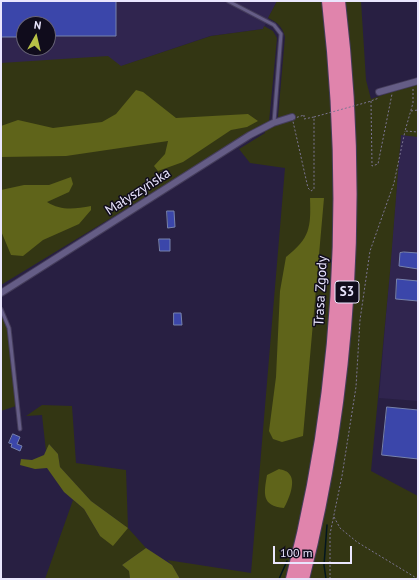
<!DOCTYPE html>
<meta charset="utf-8">
<style>
body{margin:0}
#map{position:relative;width:419px;height:580px;overflow:hidden;background:#281f42;font-family:"PT Sans",sans-serif}
canvas{display:block}
.frame{position:absolute;inset:0;border:2px solid #eae6fe;pointer-events:none}
.north{position:absolute;left:16px;top:16px;width:40px;height:40px;box-sizing:border-box;background:#100c1c;border:1px solid #676376;border-radius:50%;rotate:8deg;font-size:11px;font-weight:700;line-height:16px;text-align:center;color:#eae6fe}
.north::after{content:'';display:block;margin:auto;width:14px;height:18px;background:#b8c147;clip-path:polygon(50% 0,100% 100%,50% 72%,0 100%)}
.scale{position:absolute;left:273px;top:546px;width:79px;height:18px;box-sizing:border-box;border:2px solid #eae6fe;border-top:0;padding-left:5px;font-size:12px;line-height:14px;white-space:nowrap;color:#eae6fe;-webkit-text-stroke:3px #100c1c;paint-order:stroke}
</style>
<div id="map">
<canvas width="419" height="580"></canvas>
<div class="frame"></div>
<div class="north">N</div>
<div class="scale">100 m</div>
</div>
<script>
const ctx = document.querySelector('canvas').getContext('2d');
ctx.lineJoin = 'round';
function fill(path, color) { ctx.fillStyle = color; ctx.fill(path, 'evenodd'); }
function strokePath(path, color, width, dash) { ctx.strokeStyle = color; ctx.lineWidth = width; ctx.lineCap = dash ? 'butt' : 'round'; ctx.setLineDash(dash || []); ctx.stroke(path); }
function drawText(font, color, halo, rows, align = 'center') {
  ctx.font = font + ' "PT Sans",sans-serif'; ctx.lineWidth = 3; ctx.setLineDash([]); ctx.textBaseline = 'middle'; ctx.strokeStyle = halo; ctx.fillStyle = color; for (const [text, x, y, turn = 0] of rows) {
    ctx.save(); ctx.translate(x, y); ctx.rotate((+turn || 0) * Math.PI / 180); ctx.textAlign = isNaN(turn) ? turn : align; if (halo) ctx.strokeText(text, 0, 0); ctx.fillText(text, 0, 0); ctx.restore();
  }
}
const built = new Path2D(`
 M1,1H277L263,29L210,36L1,107ZM24,24H48V48H24Z
 M401,135L418,136V401L379,398Z`);
const green = new Path2D(`
 M277,1H361L366,80L371,99L418,83V137L401,135L390,272L371,471L418,496V579H180L172,565L167,560L251,573L285,168L250,163L239,149L265,133L264,131L276,125L278,117L285,37C282,26 278,23 268,18Z
 M264,26L273,31L277,38L269,122L1,285V63L108,56L121,66L211,36L263,29Z
 M1,312L8,329L16,406L1,411Z
 M42,405L72,406L76,463L126,470L128,528L146,548L122,565L129,571L130,579H45L73,500L84,509L100,536L128,528L91,501L60,467L58,454L49,444L46,451L42,415L26,416Z`);
const forest = new Path2D(`
 M136,90L143,92L176,118L248,114L258,121L247,127L231,130L183,162L158,171L154,166L165,154L168,141L66,156L1,157V126L18,120L53,128L102,122L116,114Z
 M71,177L73,184L69,192L47,202C61,211 75,209 91,206V210L79,224L43,240L23,256L11,255L1,231V190L24,185H49Z
 M310,198H324L303,436L282,442L273,439L269,431L276,377L280,291L286,257C310,238 311,228 310,198Z
 M49,444L58,454L60,467L91,501L128,528L113,546L100,536L84,509L64,492L47,468L35,469L20,465L21,459L32,460L44,455Z
 M279,469C283,470 288,471 290,475C296,483 288,501 284,508C261,506 264,493 267,475Z
 M146,548L172,565L180,579H130L129,571L122,565Z`);
const stream = new Path2D(`
 M279,579L287,561
 M326,579L324,565L327,525`);
const building = new Path2D(`
 M1,1H116V36H48V24H24V37H1Z
 M167,211H174L175,227L168,228Z
 M159,239H170V251H160Z
 M404,252L418,253V269L399,266L400,253Z
 M397,279L418,281V301L396,299Z
 M174,313H181L182,325H174Z
 M387,407L418,410V459L382,455Z
 M13,434L20,437L17,444L22,446L20,451L11,447L12,444L9,443Z`);
const path = new Path2D(`
 M413,89V103L405,131L418,132
 M371,101L372,166L378,164L392,94
 M368,102L379,98
 M411,111L418,110
 M304,115V119L314,117V189L311,191L308,188L292,117L295,118Z
 M334,517L340,528L357,542L418,579
 M330,579V534L342,476L356,387L360,320L370,251L394,183L405,131`);
const lane = new Path2D(`
 M228,1L274,25L281,34L274,122
 M1,309L9,328L20,429`);
const street = new Path2D(`
 M379,92L418,81
 M1,293L250,135L273,123L292,117`);
const highway = new Path2D(`
 M292,579C341,390 350,194 328,1
 M303,579C351,391 362,193 339,1`);
const pathBridge = new Path2D(`
 M314,117L368,102`);
const shields = [
 [347,292,24]
];
const shieldNames = [
 ["S3",347,292]
];
const streetNames = [
 ["Małyszyńska",138,192,-33],
 ["Trasa Zgody",321,291,-87]
];
fill(built, '#30254f');
fill(green, '#333613');
fill(forest, '#5f641a');
strokePath(stream, '#03151f', 1.5);
fill(building, '#3b46aa');
strokePath(building, '#7782ac', 1);
strokePath(lane, '#453d5b', 5);
strokePath(street, '#453d5b', 8);
strokePath(highway, '#453d5b', 14);
strokePath(path, '#7c7593', 1, [2, 2]);
strokePath(lane, '#655d86', 3);
strokePath(street, '#655d86', 6);
strokePath(highway, '#e084ac', 12);
strokePath(pathBridge, '#7c7593', 1, [2, 2]);
for (const [x, y, w] of shields) { const box = new Path2D(); box.roundRect(x - w / 2, y - 11, w, 22, 3); ctx.fillStyle = '#100c1c'; ctx.fill(box); strokePath(box, '#eae6fe', 1); }
drawText('bold 13px', '#eae6fe', null, shieldNames);
drawText('14px', '#eae6fe', '#100c1c', streetNames);
</script>
